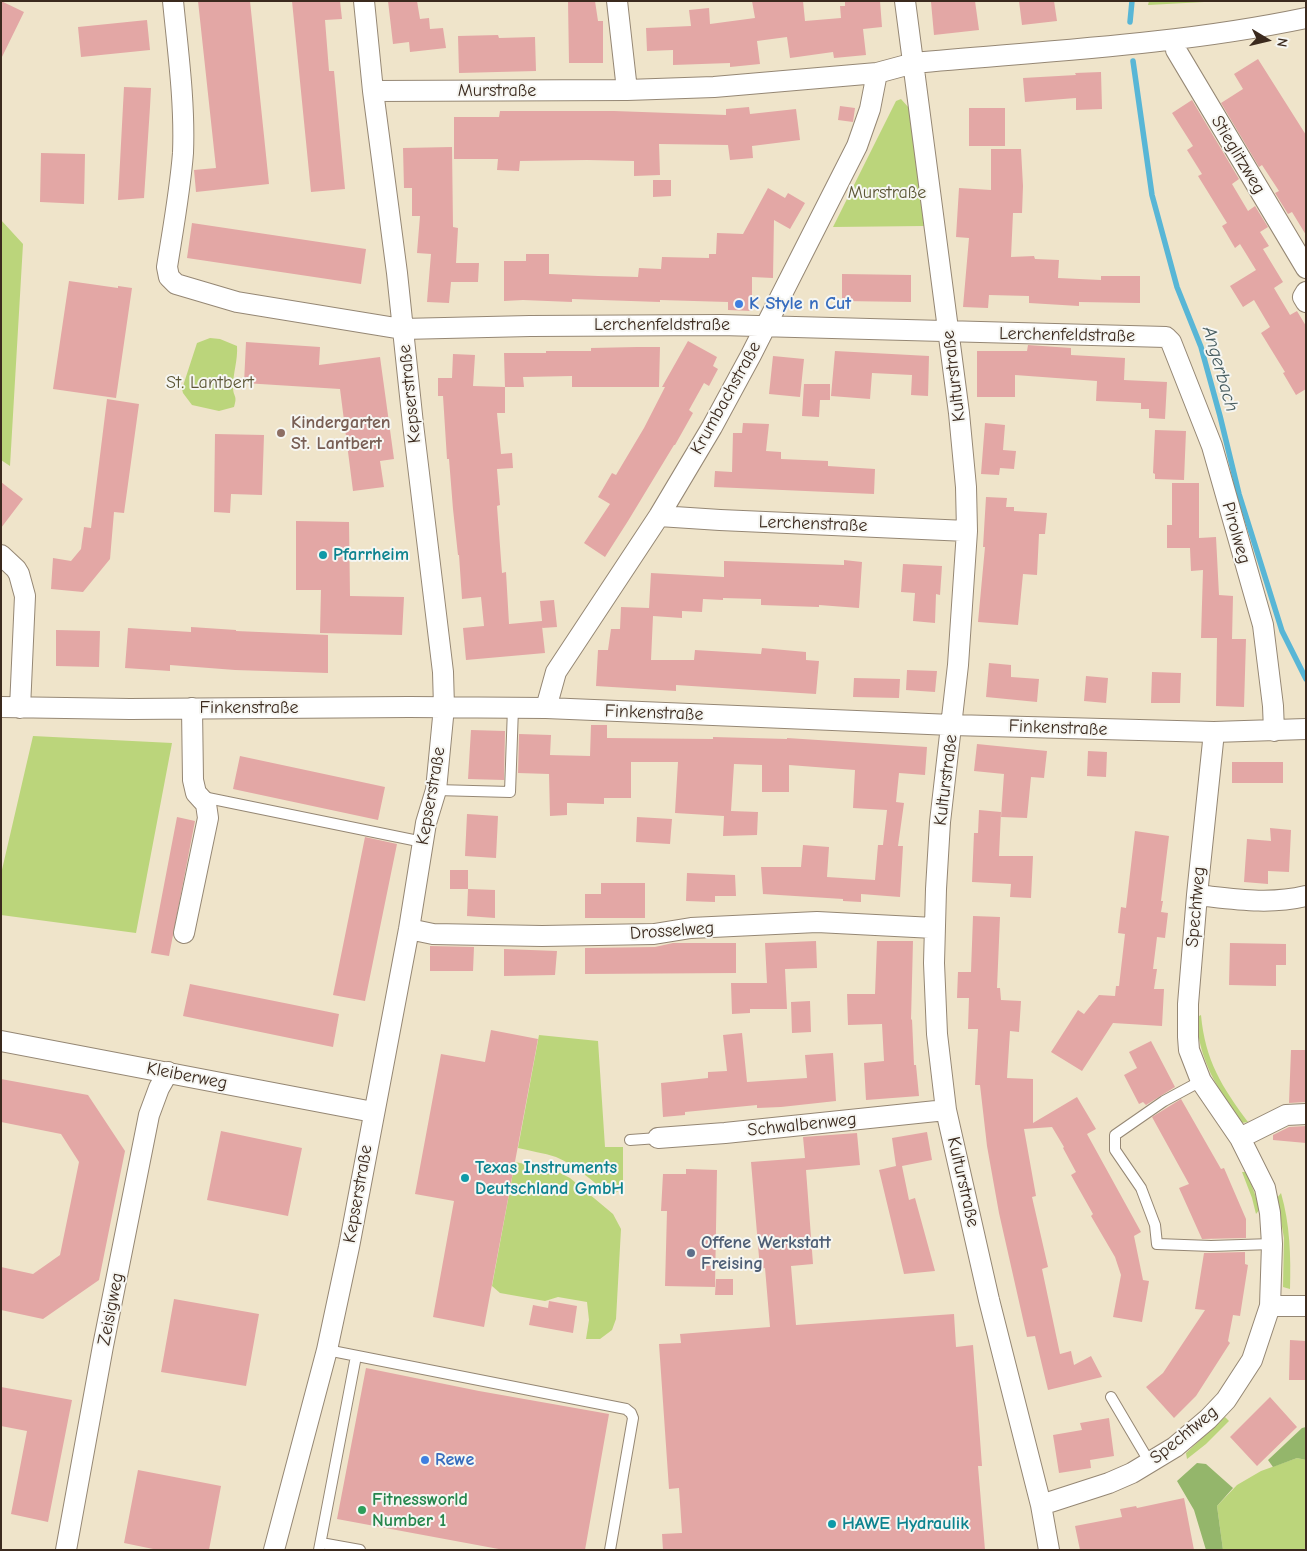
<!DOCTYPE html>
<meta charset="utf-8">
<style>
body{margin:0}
#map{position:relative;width:1307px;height:1551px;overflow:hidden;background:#efe4ca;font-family:"Comic Neue",sans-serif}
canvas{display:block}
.frame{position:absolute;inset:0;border:2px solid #3b2a1e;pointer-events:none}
.north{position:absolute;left:1242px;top:15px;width:50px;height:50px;-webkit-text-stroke:4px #f6f6f2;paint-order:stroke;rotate:99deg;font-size:14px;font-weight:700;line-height:20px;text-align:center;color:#3b2a1e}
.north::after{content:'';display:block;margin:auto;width:18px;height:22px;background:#3b2a1e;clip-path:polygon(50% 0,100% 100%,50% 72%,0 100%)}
</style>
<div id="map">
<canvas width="1307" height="1551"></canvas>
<div class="frame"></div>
<div class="north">N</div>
</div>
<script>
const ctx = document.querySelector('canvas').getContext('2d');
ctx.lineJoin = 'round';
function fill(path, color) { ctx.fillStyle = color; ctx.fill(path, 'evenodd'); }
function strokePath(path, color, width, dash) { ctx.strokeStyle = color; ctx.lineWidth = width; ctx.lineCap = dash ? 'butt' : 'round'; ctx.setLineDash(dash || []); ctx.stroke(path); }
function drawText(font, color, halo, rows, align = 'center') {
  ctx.font = font + ' "Comic Neue",sans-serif'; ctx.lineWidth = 4; ctx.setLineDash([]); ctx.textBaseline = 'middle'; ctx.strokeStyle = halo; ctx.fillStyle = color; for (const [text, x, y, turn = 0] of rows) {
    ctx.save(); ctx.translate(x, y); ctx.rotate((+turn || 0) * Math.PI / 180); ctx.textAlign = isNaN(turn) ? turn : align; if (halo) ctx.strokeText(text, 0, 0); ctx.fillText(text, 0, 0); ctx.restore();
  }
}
const green = new Path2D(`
 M1149,1H1223L1148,5Z
 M901,99L909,108L924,226L833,227L896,101Z
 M1,220L23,244L10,466L1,460Z
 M210,338L220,339L237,346C238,360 233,373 233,387C233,397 238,395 234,407L219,411L192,405L183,393L182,389L197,343Z
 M33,736L172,743L136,933L1,915V874Z
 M1201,1015C1205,1060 1222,1087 1248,1122L1241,1123C1219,1091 1197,1058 1197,1017Z
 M539,1035L598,1041L605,1147H623V1183L621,1188L614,1195H610C593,1182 576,1165 556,1157C544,1153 530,1151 518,1148Z
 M515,1162L554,1170L570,1178L613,1214L621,1229L616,1319L612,1330L600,1339H586L589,1320L587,1302L558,1297L545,1301L500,1293L492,1286Z
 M1242,1172H1247L1260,1209L1256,1214L1252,1198Z
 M1281,1193C1290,1224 1291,1257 1290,1289L1283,1287L1284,1238L1277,1198Z
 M1225,1417L1229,1421L1206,1444L1187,1459L1186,1453Z
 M1297,1458L1306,1460V1549L1223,1550L1217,1506L1237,1485L1261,1471Z`);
const forest = new Path2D(`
 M1306,1427V1460L1297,1458L1273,1467L1268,1460L1302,1428Z
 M1197,1463L1206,1464L1233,1488L1217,1506L1223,1550H1206L1194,1510L1177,1481Z`);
const stream = new Path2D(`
 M1130,22L1132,1
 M1133,61L1152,195L1177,287L1201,347L1220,416L1239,494L1282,631L1306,679`);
const building = new Path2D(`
 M1,1L24,12L1,59Z
 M198,1H250L269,184L196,192L194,170L216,168Z
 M292,1H340L342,19L325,20L329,71H334L345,189L311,192Z
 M388,1H417L420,19L429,18L430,29L443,28L446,48L410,52L409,42L393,44Z
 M568,1H595L598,21H603V63H569Z
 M752,1H803L805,21L841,18L840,6H845V1H880L882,27L863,29L866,55L834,58L833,52L790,58L787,37L757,41L760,64L730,67V63L673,65V50L647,51L646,28L691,26L689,10L709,8L710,24L755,18Z
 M942,1H975L979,30L934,35L931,2Z
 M1019,1H1054L1057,21L1022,25Z
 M147,20L150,50L81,57L78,27Z
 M498,35L499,38L535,37L536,71L459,73L458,36Z
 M1258,59L1306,135V235L1292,212L1288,214L1275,193L1279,191L1262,165L1259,167L1221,103L1243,89L1234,74Z
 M1101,72L1102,109L1076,110V98L1025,102L1023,78L1076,75L1075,73Z
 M124,87L151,88L150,107L144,198L118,200Z
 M1192,100L1239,179L1232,184L1248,211L1255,206L1268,227L1260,232L1269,246L1263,249L1283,282L1274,288L1290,315L1297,311L1306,326V389L1296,395L1283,373L1285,372L1261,333L1270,327L1254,300L1243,307L1230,286L1256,270L1240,244L1235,248L1222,226L1227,223L1198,176L1202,174L1187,150L1193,146L1172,113Z
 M840,106L855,108L853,122L838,120Z
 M749,107L750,114L796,109L800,140L752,146L753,158L730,160L728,145L659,144L660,175L634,176V161L587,160L520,161L519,171L497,170L498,159H454V117H499L500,111H614L726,115V109Z
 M969,108H1005V146H969Z
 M452,147L453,227L458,228L456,263H479L478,282H451L449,303L427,302L431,254L417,253L420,216H412V188H404L403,148Z
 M991,149H1021L1023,186L1022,213H1013L1011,257L1034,256L1035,259L1059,260L1058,278L1101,280V276H1140V303L1079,302V306L1029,303V296L989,295L988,308L963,307L969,238L956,237L959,188L991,190Z
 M41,153L85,154L84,204L40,202Z
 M653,180H671V196L653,197Z
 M768,188L785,198L788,193L805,203L790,229L774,220L773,278L752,277V311L728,310V302L660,300V302L572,299V302L523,300L504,301V261H526V254H549V274L598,276L638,277L639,268L661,269L662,257L709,258V254H716L717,233L743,234Z
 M192,223L366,249L361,284L187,258Z
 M842,274L911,275V302L842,301Z
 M69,281L118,288V286L132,288L116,398L53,389Z
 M688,341L717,357L713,366L718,369L709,386L704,383L689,410L693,413L675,445H674L628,521L605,557L584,543L610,504L598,497L612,473L616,475L644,428L665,387H662Z
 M246,342L320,347L319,365L380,357L394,459L380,461L384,487L353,491L340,389L244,383Z
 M1028,345L1071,348V355L1125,358L1124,380L1167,382L1165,419L1149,418V409H1141V403L1096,401L1097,381L1015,375V397H977V351H1027Z
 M637,347H660L659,387H572V376L523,377L524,387H505V413H497L501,454L512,453L513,468L497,469L500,505L497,506L502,573L506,572L509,624L542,621L540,601L554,600L557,627L542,628V626L545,653L466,660L463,628L484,626L481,597L462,599L459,555H458L453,509L449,459H447L443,396H438V378H452L453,354L475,355L473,386L505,387L504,353H546V351H591V348Z
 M835,351L929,356L928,396L911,395L912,375L872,373L870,399L831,396Z
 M773,356L804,359L800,397L769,394Z
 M804,384H830V400H820L819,417L802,416Z
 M107,399L139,404L124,513L114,512L110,559L83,592L51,589L53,558L71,561L81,549L84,527L91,528Z
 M743,423L769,424L766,451L781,452V459L828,461V466L875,469L874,494L714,487L715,471L732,472L733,433H742Z
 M985,423L1005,425L1003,450L1016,451L1014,469L1000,468L999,475L981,474Z
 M1155,430L1186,431L1184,480L1155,479V474L1153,473Z
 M215,434L264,435L262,495L231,494L230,513L214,512Z
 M1,482L23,499L1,528Z
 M1172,483H1199V538L1216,537L1219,595L1233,596L1232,639H1246L1244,707L1216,706L1217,638H1201L1203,570L1191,571L1190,548H1167V525H1172Z
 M986,497L1007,498L1006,507H1014V511L1047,513L1045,534H1039L1037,575L1023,574L1018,625L978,622L985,547H983Z
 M296,521L349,522L350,596L404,597L402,635L320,633L321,590H296Z
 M844,560L862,562L859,608L819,605V607L761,605V599L723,598V600L703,599L702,612L682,611V618L653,616L651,660H694L695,650L761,654L762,648L806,652V660L819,661L816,694L676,685V691L596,686L598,650H608L611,629H620L621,607L649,608L651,573L724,577V561L844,565Z
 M903,564L942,566L940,595L936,594L935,623L913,621L915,593L901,592Z
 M191,627L236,630V631L328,635V673L235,670L170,665V671L125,668L128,628L191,632Z
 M56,630L100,631L99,667L56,666Z
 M989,663L1011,665V677L1039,679L1037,702L986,697Z
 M907,670L937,671L935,692L906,690Z
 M1152,672L1181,673L1180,703H1151Z
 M1086,676L1108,678L1106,703L1084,701Z
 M854,678L900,679L899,698L853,697Z
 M591,725H607V738L713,739V737L787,739V738L927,747L925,775L899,773L896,802L904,803L898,846H903L900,897L861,894V902L843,901V899L763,894L761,867H801L803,845L829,847L827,877L875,880L878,845H883L887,810L853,808L855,770L789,765V792H762V765L734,764L731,811L758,812L757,835L723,836L724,816L675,813L678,762H631V798H604V804L567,803V815L550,816L549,774L518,773L519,734L551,735L550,755L590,756Z
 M471,730L505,731L504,780L468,779Z
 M977,744L1047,751L1044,778L1031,777L1027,818L1001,817L1004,774L974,771Z
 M1088,751L1107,752L1106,777L1087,776Z
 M240,756L385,787L378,820L233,789Z
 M1232,762H1283V783H1232Z
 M979,810L1001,812L999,856H1033L1031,898L1010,897L1011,884L972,882L974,833H978Z
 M467,814L498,816L496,858L465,856Z
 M177,817L195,821L169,956L151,953Z
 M637,817L672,819L670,844L636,842Z
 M1270,828L1291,830L1289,872L1268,871V884L1244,882L1247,839L1271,841Z
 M1135,831L1169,836L1161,901H1163L1161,912L1168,913L1165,938L1157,937L1153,969H1157L1154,989H1164L1162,1026L1113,1023L1082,1071L1051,1052L1078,1010L1084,1014L1099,995L1115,996L1116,986H1119L1125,934L1118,933L1121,907L1126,908Z
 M365,837L397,844L365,1001L333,995Z
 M450,870H468V889H450Z
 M687,873L735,875L736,896H715V902L686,901Z
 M601,883H645V918H585V894H601Z
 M468,889L495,890V918L467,916Z
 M973,916L1000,917L997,988H1000L1001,1000L1021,1001L1019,1032L1010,1031L1007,1078L1033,1079V1123L1077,1097L1096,1129L1087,1134L1141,1232L1134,1236L1143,1280L1149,1281L1142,1322L1113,1317L1121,1275L1115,1257L1091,1216L1093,1214L1071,1175L1076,1172L1063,1148L1064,1147L1052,1127L1024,1129L1036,1196L1032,1197L1048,1267L1042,1269L1060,1354L1071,1351L1074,1365L1091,1356L1102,1377L1048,1390L1035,1336L1027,1337L999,1213L987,1146L980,1085H975L978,1029H968L969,998H957L958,972H971Z
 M816,941L817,968L785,969L787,1009H750V1013L732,1014L731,983H767L765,943Z
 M877,941H913L911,1020L912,1019L914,1065H916L919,1096L866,1100L864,1063L884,1061L882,1024L848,1025L847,994H875Z
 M673,943H736V973L585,974V948L655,947Z
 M1230,943L1286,944V965H1276V986L1229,985Z
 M430,946L474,947L473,971H430Z
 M504,949L557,951L555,975L504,976Z
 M190,984L339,1014L333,1047L183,1016Z
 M810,1001L811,1032L792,1033L791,1002Z
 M491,1030L538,1039L484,1327L433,1317L454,1201L415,1194L441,1054L485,1062Z
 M742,1033L747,1082L807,1078L805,1055L833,1053L836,1101L781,1107L757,1108V1105L685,1112V1115L663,1117L661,1083L708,1078V1072L727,1071L723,1035Z
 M1151,1041L1175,1087L1146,1105L1143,1102L1139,1104L1124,1075L1137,1068L1129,1052Z
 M1291,1050H1306V1102L1289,1103Z
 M1,1079L88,1095L125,1151L99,1280L43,1319L1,1310V1267L33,1274L60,1255L79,1162L61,1134L1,1122Z
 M1181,1099L1221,1169L1224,1168L1246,1219V1238L1202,1239L1179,1188L1189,1184L1152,1117Z
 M1306,1126V1143L1273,1140V1135L1289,1127Z
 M221,1131L302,1148L288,1216L207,1200Z
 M927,1132L932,1160L902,1166L909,1200L915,1198L935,1271L904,1274L879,1170L896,1166L892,1138Z
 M857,1133L860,1165L806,1170L813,1264L791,1266L796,1325L954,1314L956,1347L973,1345L982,1466H978L985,1550H663L662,1534L682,1533L679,1488L669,1489L659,1344L681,1343L680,1334L770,1327L765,1268L760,1269L751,1162L805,1158L803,1137Z
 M686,1169L717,1170L715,1287L665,1286L667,1211H661L663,1174H686Z
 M1245,1252V1264L1248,1265L1240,1316L1233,1315L1228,1341L1230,1343L1196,1396L1174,1418L1146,1387L1163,1373L1205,1310L1195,1309L1204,1253Z
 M716,1279H733V1295H715Z
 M174,1299L259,1314L246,1386L161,1372Z
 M549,1301L577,1306L573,1333L529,1325L533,1305L548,1308Z
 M1290,1340L1306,1341V1380H1289Z
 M366,1368L479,1391L609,1414L585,1550H504L337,1519Z
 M1,1387L72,1400L48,1522L11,1514L27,1431L1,1426Z
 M1270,1397L1297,1427L1257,1466L1230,1437Z
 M1109,1418L1114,1456L1090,1460L1091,1468L1059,1473L1053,1435L1082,1430L1080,1423Z
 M138,1470L221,1486L209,1550H158L124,1543Z
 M1184,1498L1194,1550H1080L1075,1526L1122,1517L1120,1509L1136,1506L1137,1508Z`);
const service = new Path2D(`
 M436,790L510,792L513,708
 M203,797L423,842
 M1201,1081L1164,1101L1115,1135V1150L1141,1188L1155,1225L1157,1244L1211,1246L1272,1244
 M630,1140L658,1138
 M327,1350L626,1409L631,1413L633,1418L610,1550
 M1111,1397L1150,1463
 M321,1543L360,1550
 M319,1550L356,1356`);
const minor = new Path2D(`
 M173,1C178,52 185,103 183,153C180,191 173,229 167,267L169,277L176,284L237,302L402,329L530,326L721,325L1166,337L1171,342L1212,446L1263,625L1273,706L1274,731
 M617,1L627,90
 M905,1L959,413L966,487L967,531L958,665L940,822L936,889L934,963L937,1034L946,1110L989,1300L1041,1505L1049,1550
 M1176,39V50L1306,268
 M373,91L627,90L714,87L877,73L914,63C1045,51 1177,45 1306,18
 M1306,292L1303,297L1306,302
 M659,516L720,520L967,531
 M1,555L16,569L19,574L25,596L20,708
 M1,707L130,709L409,707L546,708L952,725L1214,732L1306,729
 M546,708L556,672L659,516L712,427L751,355L857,146L870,109L877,73
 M1197,895C1234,899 1269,905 1306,896
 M409,929L433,934L542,936L654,934L691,928L817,922L934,928
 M184,933L208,818L206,804L196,793L193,780L192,708
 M1,1041L373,1112
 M658,1138L725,1133L946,1110
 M1240,1138L1286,1115L1306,1114
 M1270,1306H1306
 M1041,1505L1109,1483L1132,1473L1175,1447L1208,1419L1226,1400L1252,1360L1270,1306L1272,1244L1270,1213L1265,1188L1240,1138L1201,1081L1189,1050L1188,1037V1004L1197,895L1214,732
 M66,1550L103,1346L149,1115L159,1088L168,1072
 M274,1550L327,1350L349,1247L409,929L426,823L436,790L444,707L443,672L413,424L397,273L373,91L364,1`);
const markers = [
 [739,304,5,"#3f7fe0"],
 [281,433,5,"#8d6e63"],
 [323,555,5,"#0f9aa8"],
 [465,1178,5,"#0f9aa8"],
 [691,1253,5,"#5c6f8a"],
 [425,1460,5,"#3f7fe0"],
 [362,1510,5,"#2e9e5b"],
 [832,1524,5,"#0f9aa8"]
];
const streetNames = [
 ["Murstraße",497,91],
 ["Stieglitzweg",1238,155,59],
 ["Lerchenfeldstraße",662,325],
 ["Lerchenfeldstraße",1067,335,1],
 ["Kulturstraße",954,376,-97],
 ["Kepserstraße",410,394,-96],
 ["Krumbachstraße",726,398,-61],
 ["Lerchenstraße",813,524,2],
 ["Pirolweg",1236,533,74],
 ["Finkenstraße",249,708],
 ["Finkenstraße",654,713,2],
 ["Finkenstraße",1058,728,2],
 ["Kulturstraße",946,780,-83],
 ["Kepserstraße",431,796,-80],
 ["Spechtweg",1196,907,-85],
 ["Drosselweg",672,931,-4],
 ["Kleiberweg",187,1076,11],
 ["Schwalbenweg",802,1125,-6],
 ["Kulturstraße",963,1182,77],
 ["Kepserstraße",358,1194,-80],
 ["Zeisigweg",111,1309,-79],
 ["Spechtweg",1184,1435,-39]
];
const parkNames = [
 ["Murstraße",887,193],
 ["St. Lantbert",210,383]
];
const shopNames = [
 ["K Style n Cut",749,304],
 ["Rewe",435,1460]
];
const educationNames = [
 ["Kindergarten",291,423],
 ["St. Lantbert",291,444]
];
const cultureNames = [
 ["Pfarrheim",333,555],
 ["Texas Instruments",475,1168],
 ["Deutschland GmbH",475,1189],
 ["HAWE Hydraulik",842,1524]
];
const serviceNames = [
 ["Offene Werkstatt",701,1243],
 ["Freising",701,1264]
];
const leisureNames = [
 ["Fitnessworld",372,1500],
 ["Number 1",372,1521]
];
const waterNames = [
 ["Angerbach",1220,369,74]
];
fill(green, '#bbd57b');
fill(forest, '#94b66b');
strokePath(stream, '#58b6d6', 5.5);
fill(building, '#e3a7a5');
strokePath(service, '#958774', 12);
strokePath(minor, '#958774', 22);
strokePath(service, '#fff', 10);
strokePath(minor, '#fff', 20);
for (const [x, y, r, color] of markers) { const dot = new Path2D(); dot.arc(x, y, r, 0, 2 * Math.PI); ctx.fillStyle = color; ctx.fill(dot); strokePath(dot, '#f6f6f2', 2); }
drawText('18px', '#3b2a1e', '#f6f6f2', streetNames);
drawText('18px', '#5b5535', '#f6f6f2', parkNames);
drawText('bold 18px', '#366cbe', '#f6f6f2', shopNames, 'left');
drawText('bold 18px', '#785e54', '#f6f6f2', educationNames, 'left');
drawText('bold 18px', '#0d838f', '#f6f6f2', cultureNames, 'left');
drawText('bold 18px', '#4e5e75', '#f6f6f2', serviceNames, 'left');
drawText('bold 18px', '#27864d', '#f6f6f2', leisureNames, 'left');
drawText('italic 19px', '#455b5e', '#f6f6f2', waterNames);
</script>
